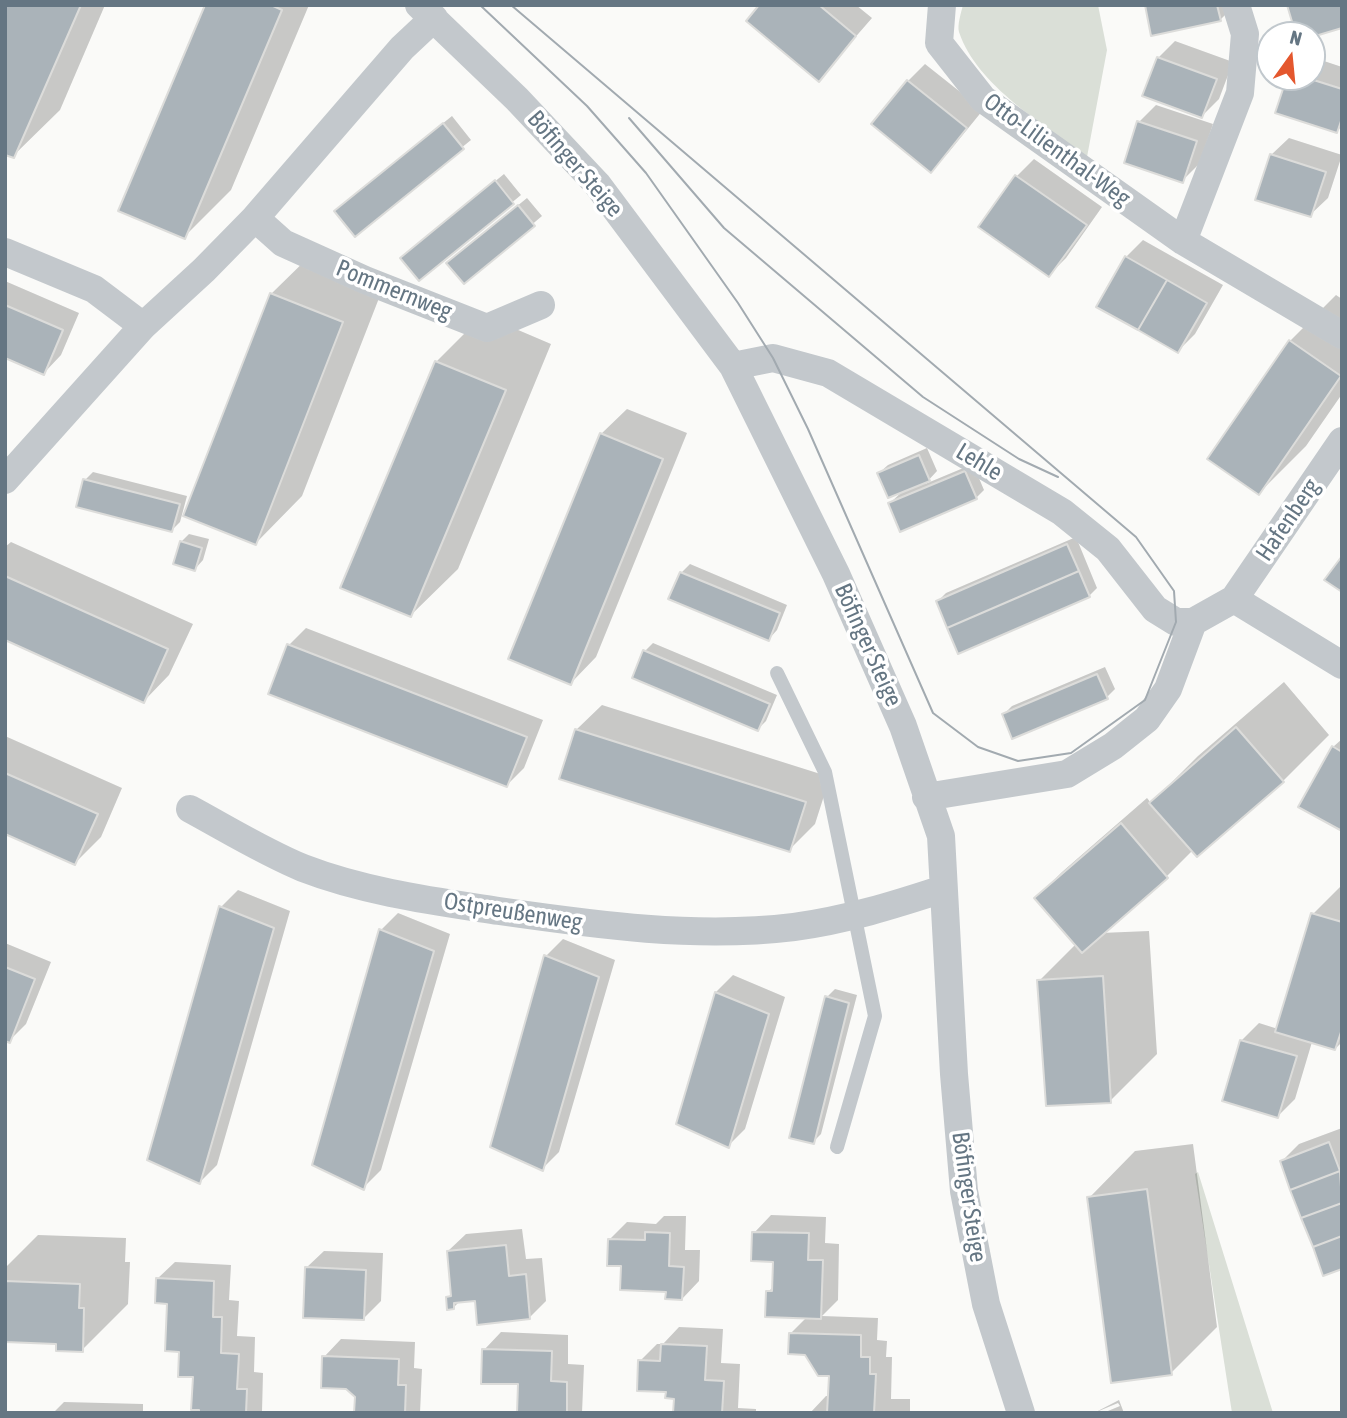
<!DOCTYPE html>
<meta charset="utf-8">
<style>
body{margin:0}
#map{position:relative;width:1347px;height:1418px;overflow:hidden;background:#fafaf8;font-family:"Asap Condensed",sans-serif}
canvas{display:block}
.frame{position:absolute;inset:0;border:7px solid #657683;pointer-events:none}
.north{position:absolute;left:1256px;top:21px;width:70px;height:70px;box-sizing:border-box;background:#fff;border:2px solid #c1c8cd;border-radius:50%;rotate:15deg;font-size:19px;font-weight:700;line-height:28px;text-align:center;color:#657683}
.north::after{content:'';display:block;margin:auto;width:24px;height:32px;background:#e4572e;clip-path:polygon(50% 0,100% 100%,50% 72%,0 100%)}
</style>
<div id="map">
<canvas width="1347" height="1418"></canvas>
<div class="frame"></div>
<div class="north">N</div>
</div>
<script>
const ctx = document.querySelector('canvas').getContext('2d');
ctx.lineJoin = 'round';
function fill(path, color) { ctx.fillStyle = color; ctx.fill(path, 'evenodd'); }
function strokePath(path, color, width, dash) { ctx.strokeStyle = color; ctx.lineWidth = width; ctx.lineCap = dash ? 'butt' : 'round'; ctx.setLineDash(dash || []); ctx.stroke(path); }
function drawText(font, color, halo, rows, align = 'center') {
  ctx.font = font + ' "Asap Condensed",sans-serif'; ctx.lineWidth = 7; ctx.setLineDash([]); ctx.textBaseline = 'middle'; ctx.strokeStyle = halo; ctx.fillStyle = color; for (const [text, x, y, turn = 0] of rows) {
    ctx.save(); ctx.translate(x, y); ctx.rotate((+turn || 0) * Math.PI / 180); ctx.textAlign = isNaN(turn) ? turn : align; if (halo) ctx.strokeText(text, 0, 0); ctx.fillText(text, 0, 0); ctx.restore();
  }
}
const green = new Path2D(`
 M963,5H1098L1107,50L1087,157C1044,124 977,86 959,32C957,25 961,13 963,5Z
 M1198,1172L1273,1413H1232L1195,1174Z`);
const shadow = new Path2D(`
 M7,5H105L60,110L13,156Z
 M207,5H309L231,190L184,237Z
 M761,5H856L872,18L819,79Z
 M1146,5H1235L1220,20Z
 M1175,41L1233,62L1219,99L1202,116L1158,58Z
 M1312,57L1342,67V126L1337,131L1289,77H1312Z
 M925,64L983,110L948,153L931,170L873,124L908,81Z
 M1156,105L1213,124L1200,163L1182,181L1139,122Z
 M452,116L471,140L355,234L344,203Z
 M1289,138L1342,155L1328,198L1310,215L1271,155Z
 M1034,159L1102,207L1066,258L1049,275L1017,176Z
 M504,174L521,195L419,279L402,258Z
 M527,198L542,216L464,282L457,255Z
 M1143,240L1223,285L1195,334L1178,351L1126,257Z
 M318,248L388,275L302,496L256,543L271,294Z
 M5,281L79,313L61,355L44,373L5,356Z
 M1336,295L1342,299V394L1306,446L1259,493L1290,341Z
 M483,315L551,344L458,569L411,615L436,362Z
 M627,409L687,433L596,657L571,683L601,434Z
 M927,448L937,471L925,484L973,464L984,490L976,498L890,503L904,490L879,473L888,465Z
 M93,472L187,496L180,522L172,530L85,480Z
 M189,534L209,539L203,560L195,569L181,542Z
 M1076,537L1097,588L1089,596L938,601L946,593Z
 M11,542L193,624L169,675L144,701L5,638V547Z
 M690,564L787,605L777,630L769,639L681,573Z
 M306,628L543,720L524,768L507,785L289,645Z
 M653,643L777,695L766,721L758,729L645,651Z
 M1105,667L1115,689L1107,697L1004,714L1012,706Z
 M1284,682L1329,735L1283,781L1193,850L1167,876L1101,933L1149,931L1157,1054L1110,1101L1039,981L1076,944L1036,898L1062,872L1147,798L1151,803L1198,756Z
 M602,705L830,777L815,824L789,850L576,730Z
 M5,736L122,788L101,837L75,863L5,832Z
 M1342,739V829L1333,747Z
 M1342,885V1042L1335,1049L1312,1042L1295,1099L1278,1116L1241,1041L1259,1023L1278,1029L1313,914Z
 M238,890L290,911L217,1165L200,1182L221,907Z
 M398,913L450,934L381,1170L364,1187L381,930Z
 M563,939L615,960L559,1152L542,1169L546,956Z
 M5,943L51,962L26,1024L9,1041L5,1039Z
 M733,975L785,997L745,1129L728,1146L716,992Z
 M835,989L857,995L821,1134L813,1142L827,997Z
 M1342,1128V1267L1282,1161L1299,1144Z
 M1193,1144L1217,1327L1171,1373L1089,1198L1135,1151Z
 M771,1215L826,1217L825,1243L839,1244L838,1300L822,1316L878,1318L877,1340L887,1341L886,1357H892L891,1399H910V1413H810L826,1396H830L831,1374L791,1333L807,1317L768,1292L774,1286L775,1260L754,1233Z
 M664,1216H686L685,1250H700L699,1281L682,1299L622,1264L609,1240L627,1222L656,1224Z
 M522,1229L526,1259L542,1258L546,1301L529,1318L476,1299L460,1301L453,1308L448,1298L452,1293L448,1251L466,1234Z
 M38,1235L126,1238L125,1262H130L128,1304L82,1350L58,1342L5,1341V1268Z
 M324,1251L383,1253L381,1301L364,1318L306,1268Z
 M175,1262L231,1265L229,1300L239,1301L237,1336L255,1337L254,1372L263,1373L262,1412L273,1413H201L195,1376L181,1350L169,1303L157,1279Z
 M679,1327L723,1329L721,1363L740,1364L738,1408L756,1409V1413H675L676,1397L640,1361L657,1344H663Z
 M501,1332L568,1335V1364L584,1365L582,1413H519L520,1383L484,1350Z
 M341,1339L415,1342L414,1368L422,1369L420,1413H356L357,1396L324,1357Z
 M1119,1400L1124,1413H1103L1120,1406L1118,1403L1094,1413Z
 M64,1402L143,1404V1413H53Z`);
const building = new Path2D(`
 M5,5H81L14,158L5,155Z
 M205,5H271L282,10L185,239L118,211Z
 M759,5H819L856,36L819,82L746,21Z
 M1145,5H1217L1221,21L1151,36Z
 M1287,5H1342V28L1312,37V35H1296Z
 M1157,57L1217,79L1202,118L1142,96Z
 M1287,77H1304L1342,89V118L1337,133L1275,113Z
 M907,80L967,128L931,173L871,124Z
 M1137,121L1197,141L1183,183L1124,163Z
 M443,123L464,149L355,237L334,211Z
 M1270,154L1326,172L1311,217L1255,200Z
 M1015,175L1087,225L1049,277L978,227Z
 M495,180L514,204L419,281L400,258Z
 M518,205L535,226L464,284L446,263Z
 M1125,256L1167,280L1138,330L1096,307Z
 M1167,280L1207,303L1178,353L1138,330Z
 M270,293L343,322L256,545L183,516Z
 M5,305L63,330L44,375L5,358Z
 M1289,340L1341,376L1259,495L1207,459Z
 M435,361L506,390L411,617L340,588Z
 M600,433L663,459L571,685L508,659Z
 M919,455L930,481L888,498L877,473Z
 M965,471L977,499L900,532L888,503Z
 M83,479L180,504L172,532L76,507Z
 M180,541L202,548L195,571L173,564Z
 M1067,544L1079,571L947,628L936,601Z
 M1342,556V592L1324,580Z
 M1079,571L1090,597L958,654L947,628Z
 M680,572L780,613L769,641L668,599Z
 M5,576L168,649L144,703L5,640Z
 M287,644L527,737L507,787L268,694Z
 M643,650L770,704L758,731L632,678Z
 M1097,674L1108,699L1012,739L1002,714Z
 M1236,727L1284,782L1197,857L1149,803Z
 M575,729L806,802L790,852L559,779Z
 M1332,746L1342,752V831L1298,807Z
 M5,773L98,814L75,865L5,834Z
 M1121,823L1168,878L1082,953L1034,898Z
 M219,906L274,928L200,1184L147,1160Z
 M1311,913L1342,922V1029L1335,1050L1275,1032Z
 M379,929L434,951L364,1190L312,1165Z
 M544,955L599,977L543,1171L490,1147Z
 M5,967L35,979L10,1043L5,1041Z
 M1103,976L1111,1103L1046,1106L1037,980Z
 M715,992L769,1014L729,1148L676,1124Z
 M825,996L849,1003L814,1144L789,1138Z
 M1240,1040L1297,1056L1278,1118L1222,1101Z
 M1329,1142L1340,1171L1290,1190L1280,1161Z
 M1340,1171L1342,1203L1301,1218L1290,1190Z
 M1147,1189L1172,1375L1111,1383L1087,1197Z
 M1342,1203V1236L1313,1247L1301,1218Z
 M645,1232L670,1233L669,1266L684,1267L682,1300L665,1299L666,1292L620,1290L621,1266H607L608,1239L645,1240Z
 M752,1232L809,1233L808,1260H823L821,1319L765,1317L766,1291H772L773,1262L751,1261Z
 M1342,1236V1269L1323,1276L1313,1247Z
 M506,1245L509,1276L526,1274L530,1319L477,1325L475,1301L454,1303V1309L447,1310L446,1297L451,1296L447,1251Z
 M305,1267L366,1270L364,1320L303,1318Z
 M156,1278L214,1281L213,1317H222L221,1353L239,1354L237,1389H247L246,1413H199V1410H191L193,1377H178L179,1352L165,1351L167,1304L155,1303Z
 M5,1281L80,1284L79,1308H84L83,1352L56,1351V1344L5,1342Z
 M789,1333L861,1335V1357H870V1374H876L874,1413H827L829,1376H818L805,1355L788,1354Z
 M661,1344L707,1346L705,1380L724,1381L722,1413H673L674,1399L665,1398L666,1392L637,1391L638,1360L660,1361Z
 M482,1349L552,1351L551,1381L567,1382V1413H517L518,1384H481Z
 M322,1356L399,1359L398,1385H406L405,1413H354L355,1397L346,1389L321,1388Z`);
const service = new Path2D(`
 M777,673L825,772L875,1016L837,1147`);
const minor = new Path2D(`
 M419,5L517,99L597,184L733,366L836,574L903,726L941,836L954,1074L964,1191L986,1304L1021,1413
 M942,5L939,43L983,99L1183,241L1342,335
 M255,218L283,243L365,280L487,328L541,305
 M1183,241L1240,93L1245,34L1236,5
 M5,252L94,289L143,326
 M733,366L773,358L828,373L1062,512L1108,549L1155,609L1176,622H1193L1234,599L1342,441
 M5,480L143,326L204,270L255,218L402,48L434,18
 M1234,599L1342,665
 M926,797L1067,774L1113,746L1147,719L1168,689L1193,622
 M190,809C227,829 264,852 303,868C365,892 434,901 499,911C597,925 696,939 794,927C846,920 894,905 943,889`);
const tram = new Path2D(`
 M480,5L587,106L646,173L738,303L773,358L808,429L933,713L978,747L1018,761L1071,753L1145,700L1176,622L1174,591L1136,537L511,5
 M629,118L724,228L923,397L1019,459L1058,477`);
const streetNames = [
 ["Otto-Lilienthal-Weg",1057,150,36],
 ["Böfinger Steige",575,164,49],
 ["Pommernweg",394,290,22],
 ["Lehle",979,462,31],
 ["Hafenberg",1288,520,-56],
 ["Böfinger Steige",868,645,66],
 ["Ostpreußenweg",513,912,9],
 ["Böfinger Steige",969,1197,82]
];
fill(green, '#dadfd7');
fill(shadow, '#0003');
fill(building, '#aab3b9');
strokePath(building, '#dcdcda', 2);
strokePath(service, '#c3c8cc', 14);
strokePath(minor, '#c3c8cc', 28);
strokePath(tram, '#a2aab0', 2);
drawText('24px', '#657683', '#fff', streetNames);
</script>
